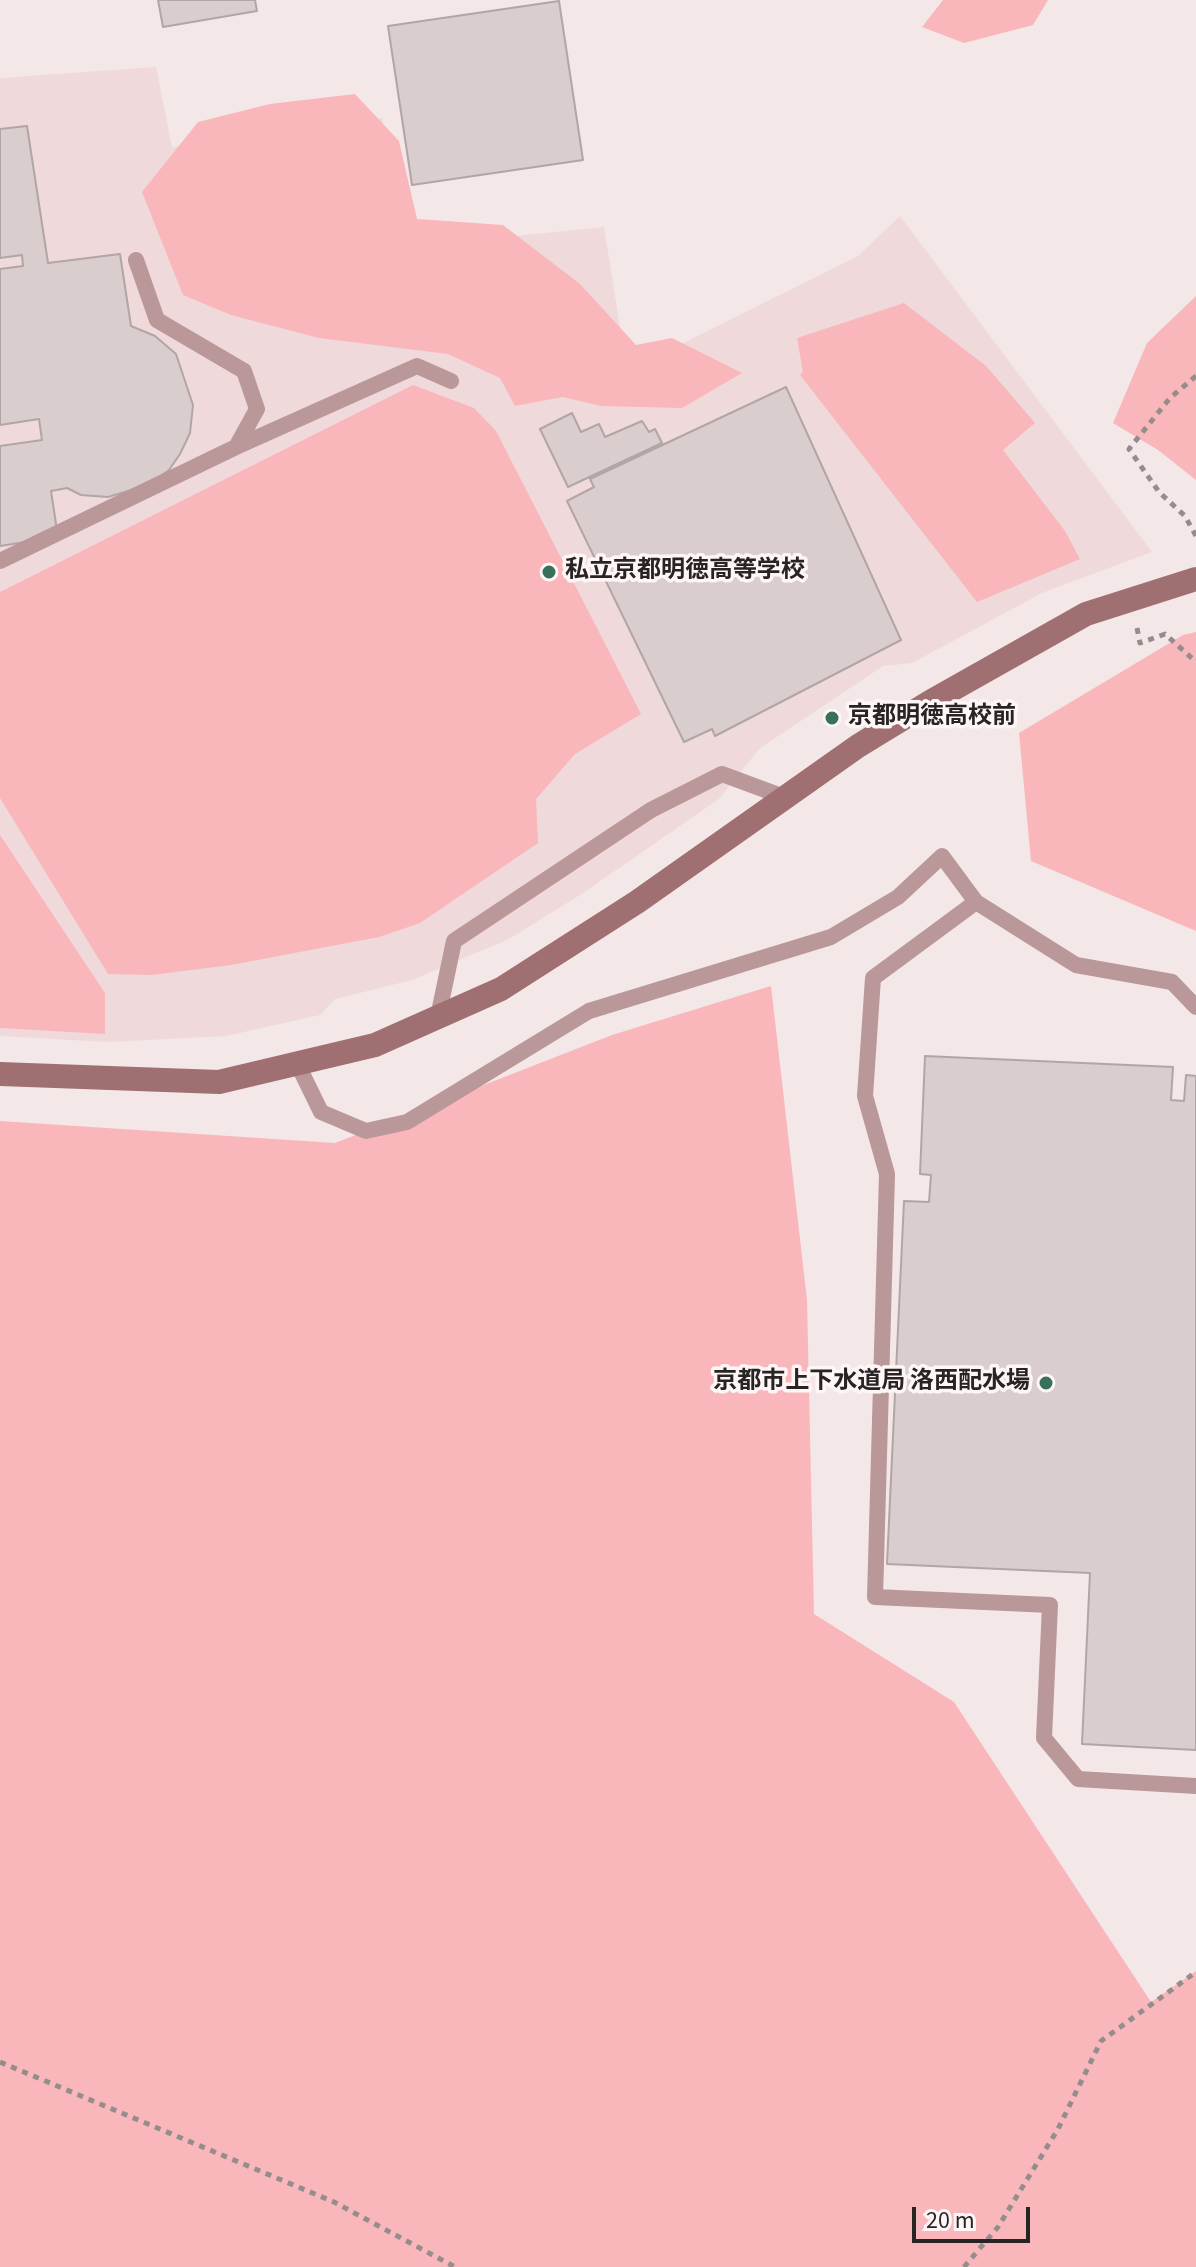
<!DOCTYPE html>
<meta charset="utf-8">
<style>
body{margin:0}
#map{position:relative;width:1196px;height:2267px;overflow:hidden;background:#f4e7e7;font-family:"Source Sans 3",sans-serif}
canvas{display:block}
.scale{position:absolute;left:912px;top:2207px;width:118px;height:36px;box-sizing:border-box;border:4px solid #292424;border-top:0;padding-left:10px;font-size:24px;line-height:28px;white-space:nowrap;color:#292424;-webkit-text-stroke:6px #fef6f6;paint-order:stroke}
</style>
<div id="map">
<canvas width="1196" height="2267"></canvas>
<div class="scale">20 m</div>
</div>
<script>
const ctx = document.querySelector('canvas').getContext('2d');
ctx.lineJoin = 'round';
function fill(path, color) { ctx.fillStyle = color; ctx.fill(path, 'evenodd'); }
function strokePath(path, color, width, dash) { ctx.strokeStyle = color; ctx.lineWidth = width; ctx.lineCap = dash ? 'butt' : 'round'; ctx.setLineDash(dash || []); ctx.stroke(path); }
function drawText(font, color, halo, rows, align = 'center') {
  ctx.font = font + ' "Source Sans 3","Noto Sans JP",sans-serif'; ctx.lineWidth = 7; ctx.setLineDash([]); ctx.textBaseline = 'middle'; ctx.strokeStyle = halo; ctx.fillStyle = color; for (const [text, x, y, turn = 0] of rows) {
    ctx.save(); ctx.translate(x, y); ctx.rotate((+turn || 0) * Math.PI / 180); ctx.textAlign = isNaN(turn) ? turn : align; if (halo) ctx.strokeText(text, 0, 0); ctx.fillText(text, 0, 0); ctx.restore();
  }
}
const built = new Path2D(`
 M156,67L172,147L382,118L408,247L604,227L627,371L858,256L900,216L1152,552L1042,593L912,663L883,666L760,748L719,799L583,893L509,939L412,980L335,999L320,1015L226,1036L108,1042L0,1036V78Z`);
const green = new Path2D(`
 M943,0H1048L1033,25L964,43L922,27Z
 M355,94L399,141L417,219L503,225L580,284L636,345L672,338L742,373L682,408L601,406L563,397L515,406L500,378L448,354L319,338L231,315L183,295L142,192L198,122L270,104Z
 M1196,296V480L1158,450L1113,423L1147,343Z
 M904,303L986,366L1035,423L1003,450L1065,531L1080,559L977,602L800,375L803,372L797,338Z
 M413,385L474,408L496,431L641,714L575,754L536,799L538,843L420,923L379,937L231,965L152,975L108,974L0,798V592Z
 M1196,632V931L1031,861L1019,733L1183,635Z
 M0,835L105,993V1034L0,1028Z
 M771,986L807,1300L814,1614L954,1702L1151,2002L1196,1971V2267H0V1121L335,1143L612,1035Z`);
const building = new Path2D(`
 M158,0H255L257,11L163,27Z
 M559,1L583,160L412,185L388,26Z
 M27,126L48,263L120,254L131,326L155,336L176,354L193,405L190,433L180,454L169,470L148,485L108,497L81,495L67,488L51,491L58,537L0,546V446L42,440L39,419L0,425V269L23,266L22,255L0,258V129Z
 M786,387L901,640L715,736L712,729L684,742L567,501L594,487L590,479Z
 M572,413L581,432L599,424L605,437L642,421L649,432L655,429L662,443L568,487L540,429Z
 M925,1056L1173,1067L1171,1100L1184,1101L1186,1075L1196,1076V1750L1082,1744L1090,1573L887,1564L904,1201L929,1202L931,1175L920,1174Z`);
const path = new Path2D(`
 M1196,376L1170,398L1129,449L1159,492L1185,516L1196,536
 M1137,628L1140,643L1165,634L1196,662
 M0,2062L334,2202L455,2267
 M964,2267L998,2227L1058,2129L1101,2041L1196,1972`);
const lane = new Path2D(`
 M236,447L417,366L451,381
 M0,561L236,447L257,409L244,371L157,320L136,260
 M976,902L873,978L865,1096L887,1174L875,1597L1050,1605L1044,1738L1078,1779L1196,1786
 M438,1017L454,941L651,810L722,774L784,797
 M297,1063L321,1112L366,1131L407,1122L589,1011L831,937L898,897L942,856L976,902L1076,965L1172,982L1196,1007`);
const secondary = new Path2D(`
 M0,1074L219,1082L375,1045L501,989L637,902L858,746L930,702L1086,614L1196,579`);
const markers = [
 [549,572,8,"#37715a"],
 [832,718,8,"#37715a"],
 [1046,1383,8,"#37715a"]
];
const poiNames = [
 ["私立京都明徳高等学校",565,572],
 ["京都明徳高校前",848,718],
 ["京都市上下水道局 洛西配水場",1030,1383,"right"]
];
fill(built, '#efd9da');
fill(green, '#f9b7bb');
fill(building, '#dacdcd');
strokePath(building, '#b2a5a5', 2);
strokePath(path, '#958c8c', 5, [6, 6]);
strokePath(lane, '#ba9799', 16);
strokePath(secondary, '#a06f72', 24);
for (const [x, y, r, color] of markers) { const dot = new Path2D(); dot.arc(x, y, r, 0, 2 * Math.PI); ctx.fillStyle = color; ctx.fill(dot); strokePath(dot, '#fef6f6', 3); }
drawText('bold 24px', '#292424', '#fef6f6', poiNames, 'left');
</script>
